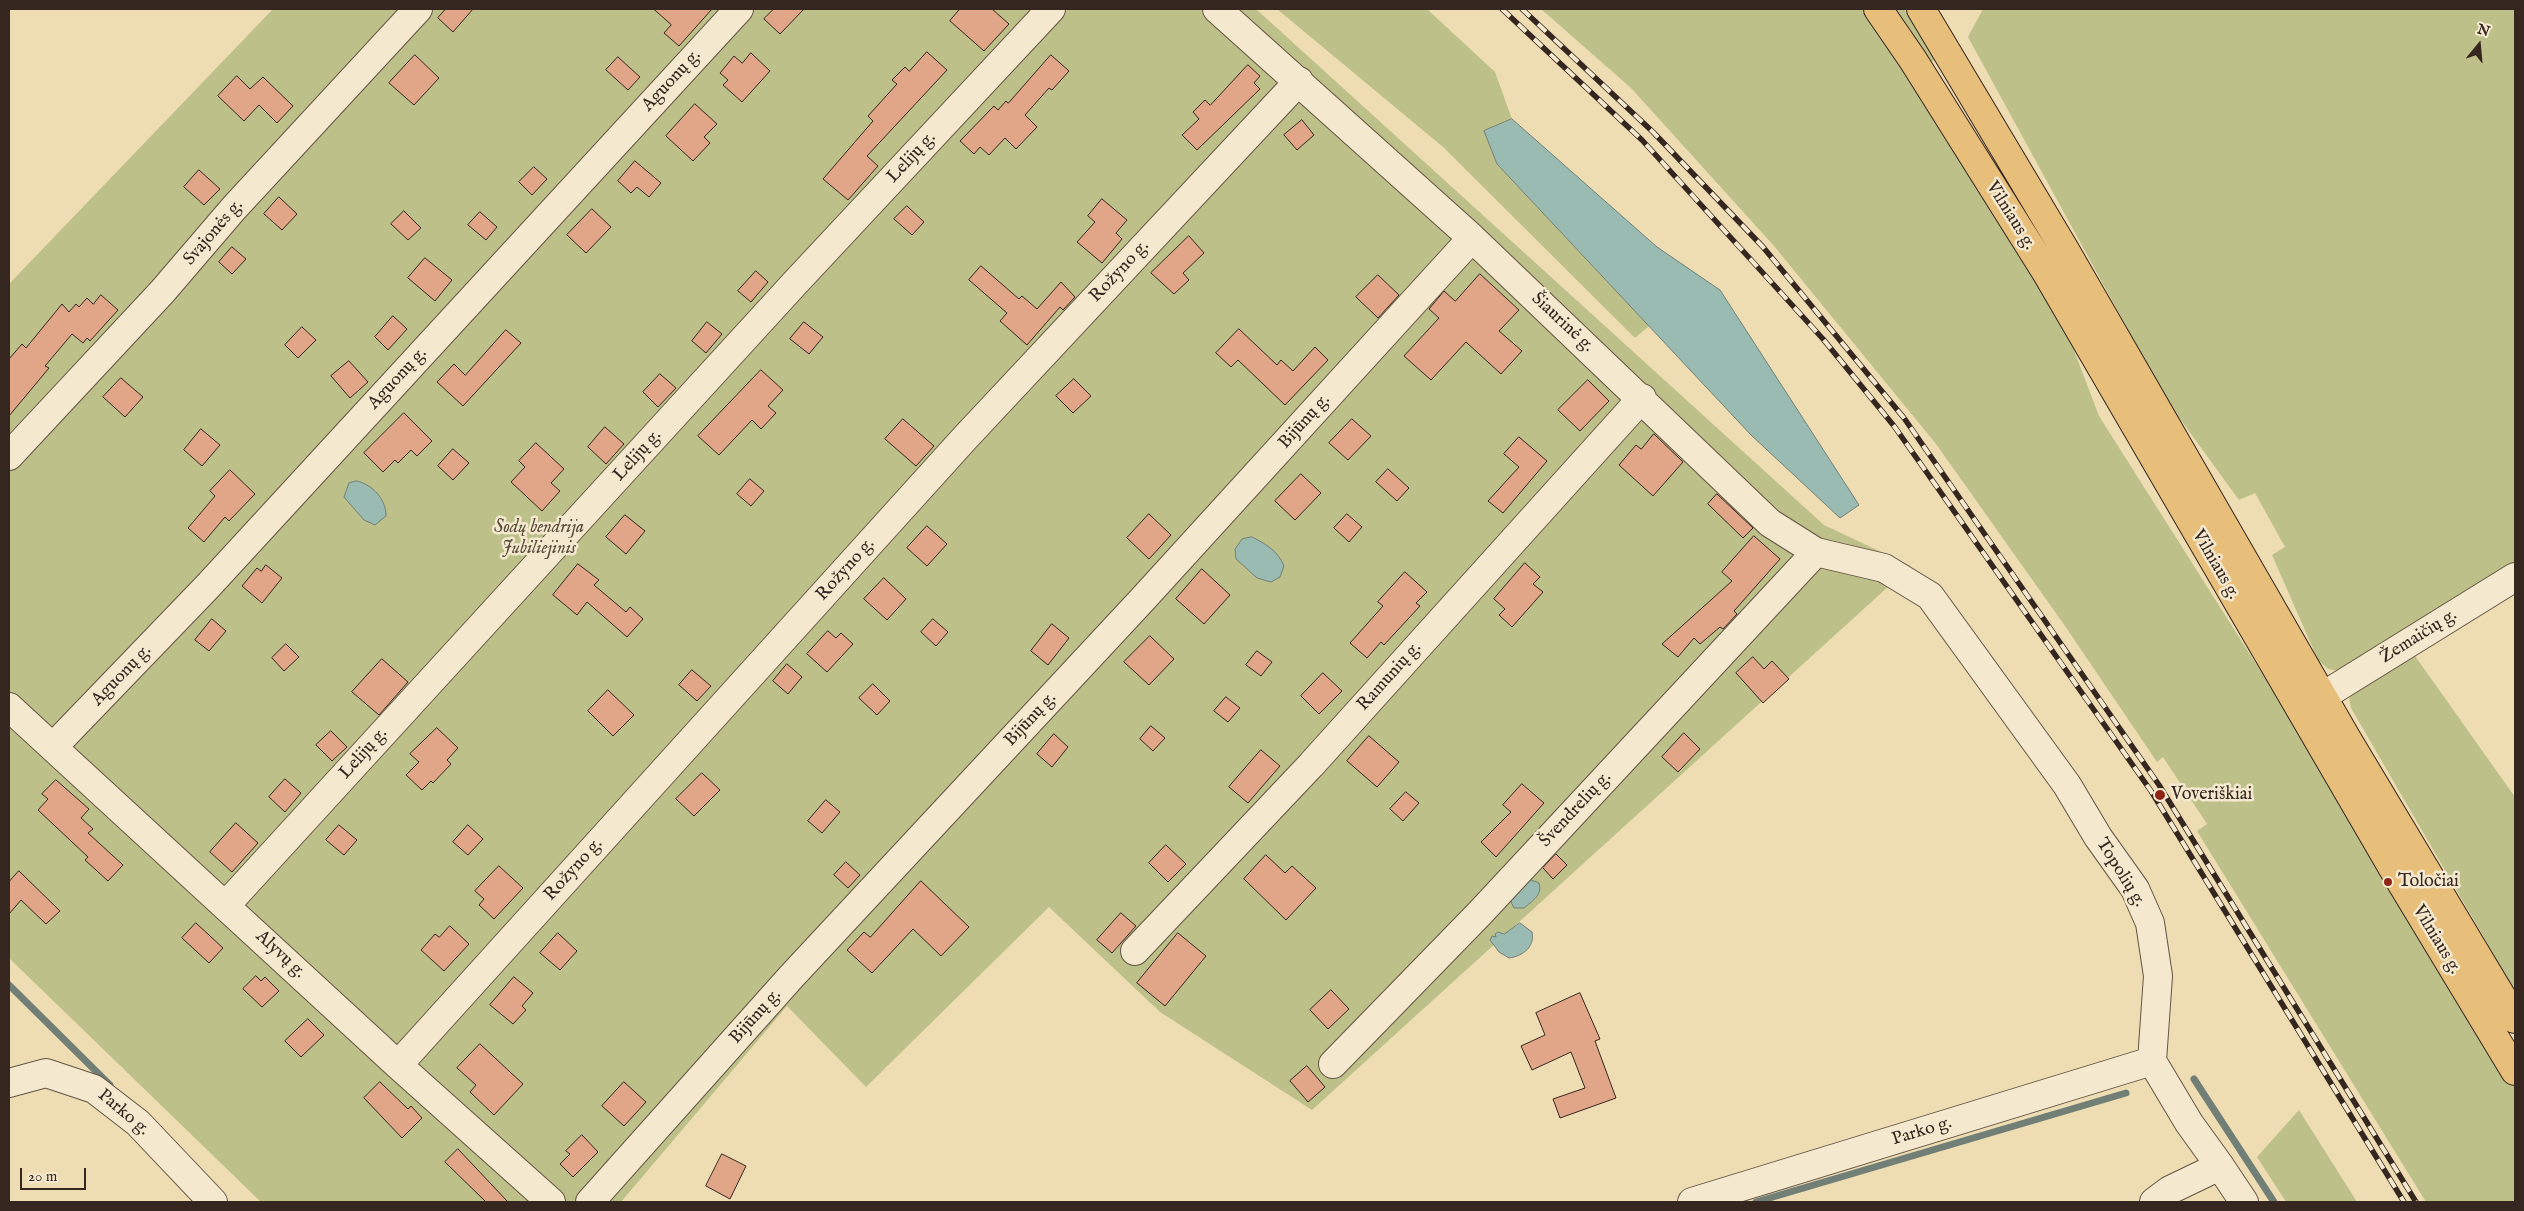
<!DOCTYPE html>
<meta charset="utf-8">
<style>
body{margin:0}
#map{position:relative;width:2524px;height:1211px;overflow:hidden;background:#eeddb3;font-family:"IM FELL English",serif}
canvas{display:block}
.frame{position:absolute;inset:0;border:10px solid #362620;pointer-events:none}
.north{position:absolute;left:2454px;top:20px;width:50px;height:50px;-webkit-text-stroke:4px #f4e9ce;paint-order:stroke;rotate:17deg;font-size:14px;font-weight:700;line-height:20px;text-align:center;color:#362620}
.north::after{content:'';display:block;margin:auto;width:18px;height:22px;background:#362620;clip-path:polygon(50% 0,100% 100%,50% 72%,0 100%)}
.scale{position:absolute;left:20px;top:1168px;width:66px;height:22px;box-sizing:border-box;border:2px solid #362620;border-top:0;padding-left:6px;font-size:15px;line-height:18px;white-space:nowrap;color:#362620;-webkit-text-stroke:4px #f4e9ce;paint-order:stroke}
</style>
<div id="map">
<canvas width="2524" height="1211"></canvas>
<div class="frame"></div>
<div class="north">N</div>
<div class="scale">20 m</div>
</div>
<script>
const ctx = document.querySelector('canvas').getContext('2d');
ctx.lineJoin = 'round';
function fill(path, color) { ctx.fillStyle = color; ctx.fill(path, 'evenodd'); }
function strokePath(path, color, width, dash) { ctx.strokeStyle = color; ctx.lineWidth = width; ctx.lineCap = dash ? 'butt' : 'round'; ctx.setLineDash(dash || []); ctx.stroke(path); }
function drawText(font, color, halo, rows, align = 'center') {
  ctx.font = font + ' "IM FELL English",serif'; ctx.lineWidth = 5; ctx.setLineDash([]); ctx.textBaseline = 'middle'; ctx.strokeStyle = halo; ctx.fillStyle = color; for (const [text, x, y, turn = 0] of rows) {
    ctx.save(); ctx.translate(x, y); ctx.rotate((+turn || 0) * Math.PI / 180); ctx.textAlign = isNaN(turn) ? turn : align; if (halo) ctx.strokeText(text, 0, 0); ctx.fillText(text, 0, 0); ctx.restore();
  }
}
const green = new Path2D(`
 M273,9H1256L1824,525L1911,566L1312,1110L1160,1012L1049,907L866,1087L787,1006L621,1202H261L9,958V284Z
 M1277,9H1427L1495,72L1512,119L1484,131L1497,164L1649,326L1635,338L1443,147Z
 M1541,9H1867L2003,226L2069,337L2099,416L2301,735L2515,1086V1202H2426L2197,831L2207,824L2163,757L2157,762L2065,626L1936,444L1774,246L1631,88Z
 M1892,9H1904L1936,56L1931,64Z
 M1983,9H2515V565L2403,639L2515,797V991L2351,708L2349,698L2362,685L2339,671L2328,669L2318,660L2272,555L2285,547L2255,493L2239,500L2167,401L1968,37Z
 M2299,1110L2357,1202H2286L2257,1157Z`);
const water = new Path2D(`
 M1512,119L1657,247L1720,290L1859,505L1840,518L1751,435L1497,164L1484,131Z
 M357,481C373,485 386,499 386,516L375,525L364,520L344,497L349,483Z
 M1252,537C1266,544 1278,551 1284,566L1280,577L1271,582L1257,578L1236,559L1235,549L1242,539Z
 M1529,879L1539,883C1543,895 1532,901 1524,908H1514L1511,902L1512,895Z
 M1520,923L1532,932C1535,947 1523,956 1509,958L1499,952L1490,940L1492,936L1496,937L1495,934L1498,932L1504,934Z`);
const stream = new Path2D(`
 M9,985L110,1085
 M2194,1079L2274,1202
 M1756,1202L2126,1093`);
const building = new Path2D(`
 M446,9H473L453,32L438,18Z
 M654,9H712L679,46L664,33L671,25Z
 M774,9H804L780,34L764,19Z
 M960,9H992L1009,24L984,51L950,21Z
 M927,52L947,70L867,156L878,166L848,200L823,179L873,121L868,116L897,84L892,80L905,67L909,71Z
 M751,53L770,71L742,102L723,85L728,80L720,73L734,56L742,63Z
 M415,55L439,78L414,105L389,83Z
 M1051,55L1069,71L1052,90L1049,88L1025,115L1037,127L1016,149L1005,138L989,155L980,147L974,154L960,141L994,106L998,110L1006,101L1008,103Z
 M618,57L640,77L628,90L606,70Z
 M1248,65L1260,76L1254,83L1260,89L1197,150L1182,135L1199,119L1193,112L1205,100L1210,105Z
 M237,76L250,89L263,77L293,106L277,123L259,105L244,121L218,96Z
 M695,104L717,124L704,137L710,143L693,161L666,136Z
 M1302,120L1314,135L1297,150L1284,135Z
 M635,161L661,183L649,197L637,187L631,193L618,181Z
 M534,167L547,179L532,195L519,182Z
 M199,170L220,189L204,205L184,187Z
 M279,197L297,214L282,230L264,214Z
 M1102,199L1127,220L1116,233L1122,239L1102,263L1077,242L1095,222L1088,216Z
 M907,206L924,222L912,235L894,219Z
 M592,209L611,227L586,253L567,235Z
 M404,211L421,228L408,240L391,224Z
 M480,212L497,227L486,240L468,225Z
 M1189,236L1204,253L1183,273L1189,280L1174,294L1151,273Z
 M232,247L246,259L232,274L219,262Z
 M425,258L452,280L435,301L408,278Z
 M981,266L1019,299L1022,296L1037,309L1061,282L1075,297L1063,310L1060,307L1027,345L1000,321L1007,313L969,280Z
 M756,271L768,282L751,302L738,291Z
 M1480,274L1519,310L1499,331L1522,351L1501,374L1466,342L1431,380L1404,356L1439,318L1429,309L1444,291L1455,301Z
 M1378,275L1399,295L1378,318L1356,297Z
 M101,295L118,310L90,341L87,338L83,343L72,334L45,366L49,368L9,416V359L22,344L26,348L62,304L69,312L76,304L79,307L87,298L93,304Z
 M393,316L407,329L388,350L375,337Z
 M707,322L722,334L706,353L692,341Z
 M804,322L823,337L809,354L790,339Z
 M302,327L316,340L298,358L285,345Z
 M1239,329L1277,365L1281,360L1293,371L1315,347L1328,360L1285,405L1238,360L1231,367L1216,353Z
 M506,330L521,343L463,406L437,382L454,364L465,375Z
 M349,361L368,382L350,398L331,376Z
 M761,370L783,390L768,406L776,413L761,429L752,420L719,455L698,436Z
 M660,374L676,388L658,407L643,392Z
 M121,378L143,397L125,417L103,397Z
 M1074,379L1091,396L1073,413L1056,396Z
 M1588,380L1609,401L1580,431L1558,410Z
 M404,413L432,441L417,456L411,450L398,463L395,460L383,472L364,453Z
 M903,419L934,446L916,466L885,439Z
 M1352,419L1371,436L1348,460L1329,443Z
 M605,427L624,444L606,464L588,447Z
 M201,429L220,445L202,466L184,450Z
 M1654,434L1683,462L1653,496L1619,465L1636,445L1641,449Z
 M1519,437L1547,461L1503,513L1488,501L1519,467L1504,454Z
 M536,443L564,469L551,483L560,491L542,511L511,482L525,467L519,461Z
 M453,449L469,463L453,480L438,466Z
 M1388,469L1409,488L1397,501L1376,482Z
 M230,470L255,494L229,521L225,517L204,542L188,528L215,496L210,491Z
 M1301,474L1321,493L1295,520L1275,501Z
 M750,479L764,491L751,506L737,494Z
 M1717,494L1753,528L1743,538L1708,504Z
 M1149,514L1171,535L1149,559L1127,538Z
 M1347,514L1362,527L1349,542L1334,528Z
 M625,515L645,531L626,554L606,537Z
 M927,526L947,544L927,566L907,548Z
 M1754,536L1780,559L1734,611L1737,614L1723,629L1720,627L1700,644L1694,638L1678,657L1662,644L1732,581L1722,572Z
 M1525,563L1540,577L1533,584L1543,592L1512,627L1499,615L1505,609L1494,599Z
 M578,564L599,580L594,585L626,612L630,607L643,619L627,637L587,602L577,615L553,595Z
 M266,565L282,578L262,603L242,586L257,568L261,571Z
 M1202,569L1230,595L1204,624L1176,599Z
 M1405,572L1427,592L1416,603L1420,606L1384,645L1381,642L1367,658L1350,643L1383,606L1378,602Z
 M884,578L906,599L887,620L864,599Z
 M212,619L226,631L209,651L195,640Z
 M933,619L948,632L936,646L921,632Z
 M1052,624L1069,638L1048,665L1031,651Z
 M828,631L836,638L841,633L853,644L827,672L807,654Z
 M1150,636L1174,659L1149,685L1124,662Z
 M286,644L299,657L284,671L272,658Z
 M1257,651L1272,662L1261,676L1246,665Z
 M1753,657L1764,669L1772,661L1789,679L1763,703L1736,673Z
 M382,659L408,682L379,715L352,692Z
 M787,664L802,677L788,694L773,681Z
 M692,670L711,686L697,701L679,685Z
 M1323,673L1342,691L1319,714L1301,696Z
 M873,684L890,701L877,715L859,698Z
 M608,690L634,715L613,736L588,711Z
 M1226,697L1240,708L1228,722L1214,711Z
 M1151,726L1165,738L1153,751L1140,739Z
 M437,728L458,748L447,760L451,764L433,783L431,781L422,790L406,775L419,762L410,754Z
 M331,731L347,747L332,761L316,745Z
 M1684,733L1700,749L1678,772L1662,757Z
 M1054,734L1068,747L1052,767L1037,754Z
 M1369,736L1399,762L1377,787L1347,761Z
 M1261,750L1280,766L1248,803L1229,787Z
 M702,773L720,790L694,816L676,799Z
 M285,779L301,793L285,812L269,797Z
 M56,780L89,809L81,818L93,829L88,833L123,865L108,881L85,860L88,857L38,810L48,799L42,794Z
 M1522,784L1544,803L1496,857L1481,842L1511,812L1503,805Z
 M1406,792L1419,803L1403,821L1390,809Z
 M826,800L840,812L822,833L808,821Z
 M236,823L258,843L232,872L210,852Z
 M339,825L357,840L344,855L326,840Z
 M468,825L483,839L468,855L453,842Z
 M1166,845L1186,864L1168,882L1149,863Z
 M1556,854L1567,865L1553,879L1543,868Z
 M1266,855L1285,873L1292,866L1316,888L1286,920L1244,879Z
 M846,862L860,875L848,888L834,875Z
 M499,866L523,888L494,919L479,905L484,899L475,891Z
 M19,871L60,911L46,924L21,900L9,914V882Z
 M921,881L969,927L941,956L913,929L872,973L847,950L864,932L870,937Z
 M1121,913L1136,926L1112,953L1097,940Z
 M196,923L223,948L209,963L182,938Z
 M450,926L469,944L444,971L421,950L435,934L439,937Z
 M558,933L577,951L560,970L540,953Z
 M1178,933L1206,956L1165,1006L1137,983Z
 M256,976L261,981L265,977L279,991L262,1007L243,989Z
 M514,977L533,993L522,1006L526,1010L513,1024L490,1005Z
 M1331,990L1349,1009L1328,1029L1310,1010Z
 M1580,993L1600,1039L1595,1041L1616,1098L1560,1118L1553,1099L1585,1088L1571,1052L1532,1070L1521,1046L1545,1035L1536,1013Z
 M308,1019L324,1035L301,1057L285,1041Z
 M480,1044L523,1084L494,1115L470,1092L476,1085L457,1068Z
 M1307,1066L1325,1087L1308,1102L1290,1081Z
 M380,1082L408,1109L411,1106L422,1118L402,1138L364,1098Z
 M624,1082L646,1102L624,1126L602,1106Z
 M582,1135L598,1152L573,1177L560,1164L570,1154L566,1151Z
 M458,1149L508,1202H486L445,1162Z
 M722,1154L746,1166L730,1199L706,1186Z`);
const minor = new Path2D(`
 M1217,9L1472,238L1770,523L1816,552L1884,568L1930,596L2067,785L2098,837L2135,889L2150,923L2158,976L2152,1061L2189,1123L2220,1166L2244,1202
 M9,456L162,292L234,208L418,9
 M2323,696L2515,577
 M9,707L398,1065L551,1202
 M53,747L208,586L739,9
 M226,905L795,283L1051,9
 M1135,951L1311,765L1642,398
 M1333,1064L1480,913L1816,552
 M398,1065L964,439L1299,81
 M9,1083L46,1073L94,1089L138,1123L213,1202
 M590,1202L791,977L1142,600L1472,238
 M1692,1202L2152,1061
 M2154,1202L2170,1190L2220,1166`);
const highway = new Path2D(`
 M1878,9L1913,60L2046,272L2399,879L2515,1071
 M1921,9L2065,250L2347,739L2515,1019`);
const rail = new Path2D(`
 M1502,9L1642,140L1823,339L1894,426L2151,791L2404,1202
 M1522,9L1653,132L1763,247L1904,418L2159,785L2416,1202`);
const markers = [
 [2160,795,6,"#8f2418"],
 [2388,882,5,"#8f2418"]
];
const streetNames = [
 ["Aguonų g.",672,81,-47],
 ["Lelijų g.",912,158,-47],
 ["Vilniaus g.",2010,216,58],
 ["Svajonės g.",214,233,-49],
 ["Rožyno g.",1120,272,-47],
 ["Šiaurinė g.",1562,323,43],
 ["Aguonų g.",398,379,-47],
 ["Bijūnų g.",1305,422,-48],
 ["Lelijų g.",638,456,-48],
 ["Vilniaus g.",2215,565,60],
 ["Rožyno g.",846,570,-48],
 ["Žemaičių g.",2419,637,-32],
 ["Aguonų g.",122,676,-46],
 ["Ramunių g.",1390,677,-48],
 ["Bijūnų g.",1031,720,-47],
 ["Lelijų g.",364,754,-48],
 ["Švendrelių g.",1576,810,-47],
 ["Rožyno g.",574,870,-48],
 ["Topolių g.",2120,873,58],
 ["Vilniaus g.",2436,940,59],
 ["Alyvų g.",280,955,43],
 ["Bijūnų g.",756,1017,-48],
 ["Parko g.",123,1113,40],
 ["Parko g.",1922,1132,-17]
];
const parkNames = [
 ["Sodų bendrija",539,528],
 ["Jubiliejinis",539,549]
];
const poiNames = [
 ["Voveriškiai",2171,795],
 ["Toločiai",2398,882]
];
fill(green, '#bdc089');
fill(water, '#9abbb1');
strokePath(water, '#727f77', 1);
strokePath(stream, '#727f77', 7);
fill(building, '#e1a687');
strokePath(building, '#362620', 1);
strokePath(minor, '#645445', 30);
strokePath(highway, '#362620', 30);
strokePath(minor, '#f4e9ce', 28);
strokePath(highway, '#e7be7a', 28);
strokePath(rail, '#362620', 5.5);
strokePath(rail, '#f4e9ce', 4, [11]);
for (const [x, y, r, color] of markers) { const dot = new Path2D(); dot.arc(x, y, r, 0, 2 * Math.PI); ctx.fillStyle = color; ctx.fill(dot); strokePath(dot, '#f4e9ce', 2); }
drawText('18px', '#362620', '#f4e9ce', streetNames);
drawText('italic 18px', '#584c3a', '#f4e9ce', parkNames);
drawText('18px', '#362620', '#f4e9ce', poiNames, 'left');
</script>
